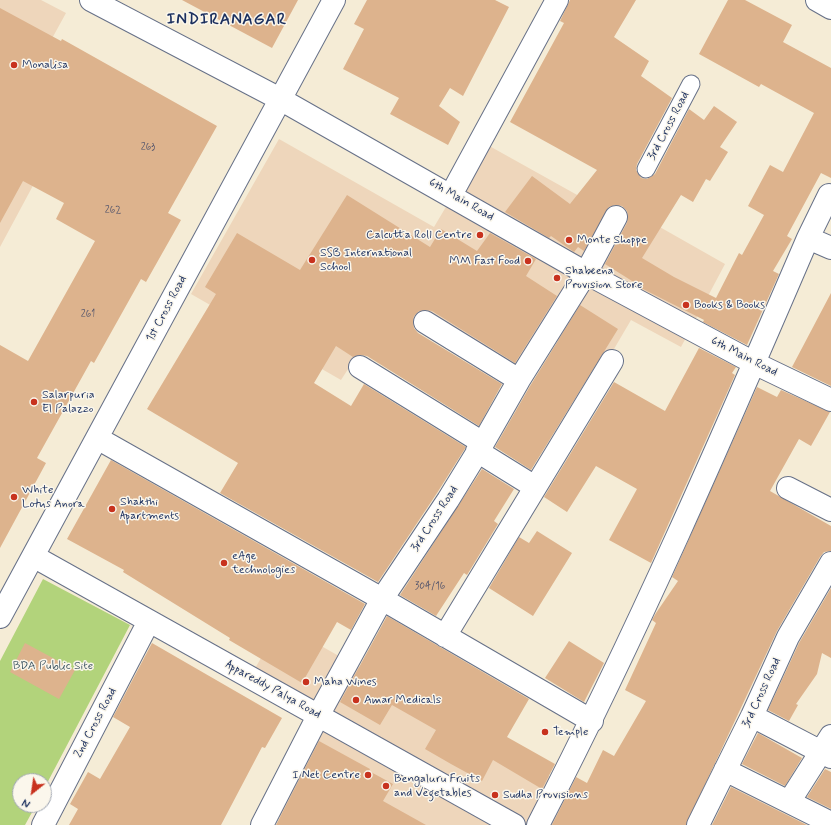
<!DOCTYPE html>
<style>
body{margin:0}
#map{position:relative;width:831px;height:825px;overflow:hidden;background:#f5ecd6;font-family:Mynerve,sans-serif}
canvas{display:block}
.north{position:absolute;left:12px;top:773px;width:40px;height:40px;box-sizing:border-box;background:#fbf7ec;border:1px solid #a1a7b3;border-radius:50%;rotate:210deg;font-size:11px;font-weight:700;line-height:16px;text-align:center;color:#1b2f5e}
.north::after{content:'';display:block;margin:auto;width:14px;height:18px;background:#c8321e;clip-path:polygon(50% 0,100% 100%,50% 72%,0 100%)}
</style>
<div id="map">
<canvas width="831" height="825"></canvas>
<div class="north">N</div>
</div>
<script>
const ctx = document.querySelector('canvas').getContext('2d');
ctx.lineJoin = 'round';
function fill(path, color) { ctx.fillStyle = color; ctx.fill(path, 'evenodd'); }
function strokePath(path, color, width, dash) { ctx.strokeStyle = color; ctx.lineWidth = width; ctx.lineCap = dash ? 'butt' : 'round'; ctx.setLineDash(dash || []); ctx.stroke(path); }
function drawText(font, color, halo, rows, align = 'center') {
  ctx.font = font + ' Mynerve,sans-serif'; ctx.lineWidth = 3; ctx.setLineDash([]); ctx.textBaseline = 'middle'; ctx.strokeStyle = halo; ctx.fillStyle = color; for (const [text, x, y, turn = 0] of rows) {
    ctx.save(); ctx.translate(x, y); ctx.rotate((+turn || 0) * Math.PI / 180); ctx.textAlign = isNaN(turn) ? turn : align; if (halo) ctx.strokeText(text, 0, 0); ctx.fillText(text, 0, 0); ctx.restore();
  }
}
const built = new Path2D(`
 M0,0H41L66,13L11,113L58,139L0,247Z
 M279,139L434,227L484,143L579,196L621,224L628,209L725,264L681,347L631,320L604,366L555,338L524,389L388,307L341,380L191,294Z
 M281,623L635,825H296L274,813L328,713L253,672Z`);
const green = new Path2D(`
 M43,579L130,625L44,789V781H20V805H36L25,825H0V661Z`);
const building = new Path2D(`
 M182,0H298L272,48Z
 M367,0H495L509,7L463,96L450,88L439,106L460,122L448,145L390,114L399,98L343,69L364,29L354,24Z
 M570,0H636L614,37L649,61L641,76L672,98L637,164L636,170L641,178L647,179L655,174L689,109L704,120L714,106L737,122L720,147L728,152L710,181L706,179L693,202L681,195L642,258L674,277L716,298L739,253L742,255L764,215L748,206L770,165L783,172L814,113L761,84L759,87L699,54L728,0H745L792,25L783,42L831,68V178L821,173L787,236L792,239L773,271L779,274L747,345L703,322L704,320L639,287L640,286L605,264L627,223L628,216L627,211L622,206L615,205L609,207L584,251L578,247L574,252L551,236L549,238L505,212L532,176L570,204L597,170L510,122L564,23L560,21Z
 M0,8L61,41L62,39L217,126L168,213L181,220L146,282L141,279L94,363L91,361L37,458L46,463L0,548V345L28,361L95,241L56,219L64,203L23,181L0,223Z
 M347,195L430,247L441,229L477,251L490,233L536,259L526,276L557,296L515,363L432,311L426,310L419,311L414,316L413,321L414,328L418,333L502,384L479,426L367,356L360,355L353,357L336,346L314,383L351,406L364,384L466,447L437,493L378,582L220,493L238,463L147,409L216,294L205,287L237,233L300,270Z
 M831,293V386L792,367Z
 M580,305L618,329L531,470L495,447L530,386Z
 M699,348L736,367L732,373L735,375L651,563L609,540L637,489L596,466L567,512L544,497L614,382L665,411Z
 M757,387L777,397L781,390L830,412L811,446L799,439L770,491L831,526V551L824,552L820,557L777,631L686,825H552L576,777L587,783L603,750L614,756L646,701L625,690L656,623L652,620L656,613L678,581L672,577Z
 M111,460L365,604L351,630L337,622L302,683L229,640L230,638L123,572L124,570L67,539Z
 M482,469L514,489L494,521L498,524L467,575L464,573L436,616L400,595Z
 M537,531L572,553L533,616L489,588L519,537L529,543Z
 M831,588V658L822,653L817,674L796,704L798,705L789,721L768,710L799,643Z
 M387,616L529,699L507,737L555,764L542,789L493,760L482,781L451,764L425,749L436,730L392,705L380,725L340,702Z
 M569,641L604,663L584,702L545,678Z
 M25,643L75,670L59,699L10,672Z
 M152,643L282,718L265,748L262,747L221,825H69L78,809L70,804L88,772L100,779L130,727L113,717Z
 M758,733L802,758L785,786L742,764Z
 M319,741L370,769L369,771L393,784L383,801L426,825H276Z
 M825,769L831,772V809L807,797Z
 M731,787L807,825H712Z`);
const pedestrian = new Path2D(`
 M646,169L691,84`);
const minor = new Path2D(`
 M91,0L280,99L586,273L754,363L831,400
 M451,195L557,0
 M808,238L829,195
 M425,322L519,380
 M360,367L483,443
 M97,438L382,599L592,721
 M477,451L535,487
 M788,488L831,510
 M33,556L514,825
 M0,617L334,0
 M445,636L612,361
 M752,716L831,757
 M725,770L831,823
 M789,802L831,736
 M43,825L149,621
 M262,825L318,716L382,599L448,500L483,443L519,380L586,273L616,217
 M538,825C637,634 723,436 808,238L831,248
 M698,825L752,716L788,637L831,563`);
const tertiary = new Path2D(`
 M817,0L831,8`);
const markers = [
 [14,65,4,"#c8321e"],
 [480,235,4,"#c8321e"],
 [569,240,4,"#c8321e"],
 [312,260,4,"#c8321e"],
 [528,261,4,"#c8321e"],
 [557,278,4,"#c8321e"],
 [686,305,4,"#c8321e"],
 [34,402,4,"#c8321e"],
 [14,497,4,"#c8321e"],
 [112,509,4,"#c8321e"],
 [224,563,4,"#c8321e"],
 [306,682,4,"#c8321e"],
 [356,700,4,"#c8321e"],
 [545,732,4,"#c8321e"],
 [368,775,4,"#c8321e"],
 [386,786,4,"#c8321e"],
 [495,795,4,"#c8321e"]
];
const numberNames = [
 ["263",148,148],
 ["262",113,211],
 ["261",88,315],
 ["304/16",430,587]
];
const poiNames = [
 ["Monalisa",22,65],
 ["Calcutta Roll Centre",472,235,"right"],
 ["Monte Shoppe",577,240],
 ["SSB International",320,253],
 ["School",320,267],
 ["MM Fast Food",520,261,"right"],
 ["Shabeena",565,271],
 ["Provision Store",565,285],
 ["Books & Books",694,305],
 ["Salarpuria",42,395],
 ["El Palazzo",42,409],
 ["White",22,490],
 ["Lotus Anora",22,504],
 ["Shakthi",120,502],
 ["Apartments",120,516],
 ["eAge",232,556],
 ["technologies",232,570],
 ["Maha Wines",314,682],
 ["Amar Medicals",364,700],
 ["Temple",553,732],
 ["I Net Centre",360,775,"right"],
 ["Bengaluru Fruits",394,779],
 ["and Vegetables",394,793],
 ["Sudha Provisions",503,795]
];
const streetNames = [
 ["3rd Cross Road",669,126,-62],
 ["6th Main Road",461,200,30],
 ["1st Cross Road",167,309,-62],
 ["6th Main Road",744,357,27],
 ["3rd Cross Road",435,519,-57],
 ["Appareddy Palya Road",273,690,29],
 ["3rd Cross Road",762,693,-65],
 ["2nd Cross Road",96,723,-62]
];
const parkNames = [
 ["BDA Public Site",53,666]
];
const districtNames = [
 ["INDIRANAGAR",227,21]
];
fill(built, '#eed6bb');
fill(green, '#b2d37b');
fill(building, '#ddb38d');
strokePath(pedestrian, '#677188', 19);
strokePath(minor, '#677188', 24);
strokePath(tertiary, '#677188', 24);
strokePath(pedestrian, '#fff', 17);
strokePath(minor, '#fff', 22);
strokePath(tertiary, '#fff', 22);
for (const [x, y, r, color] of markers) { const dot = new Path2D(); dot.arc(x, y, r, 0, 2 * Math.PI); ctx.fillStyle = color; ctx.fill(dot); strokePath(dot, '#fbf7ec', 1.5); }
drawText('10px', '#4c506a', null, numberNames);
drawText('12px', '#1b2f5e', '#fbf7ec', poiNames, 'left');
drawText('12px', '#1b2f5e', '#fbf7ec', streetNames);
drawText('12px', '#415865', '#fbf7ec', parkNames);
ctx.letterSpacing = '1px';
drawText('bold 16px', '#1b2f5e', '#fbf7ec', districtNames);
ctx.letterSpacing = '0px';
</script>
